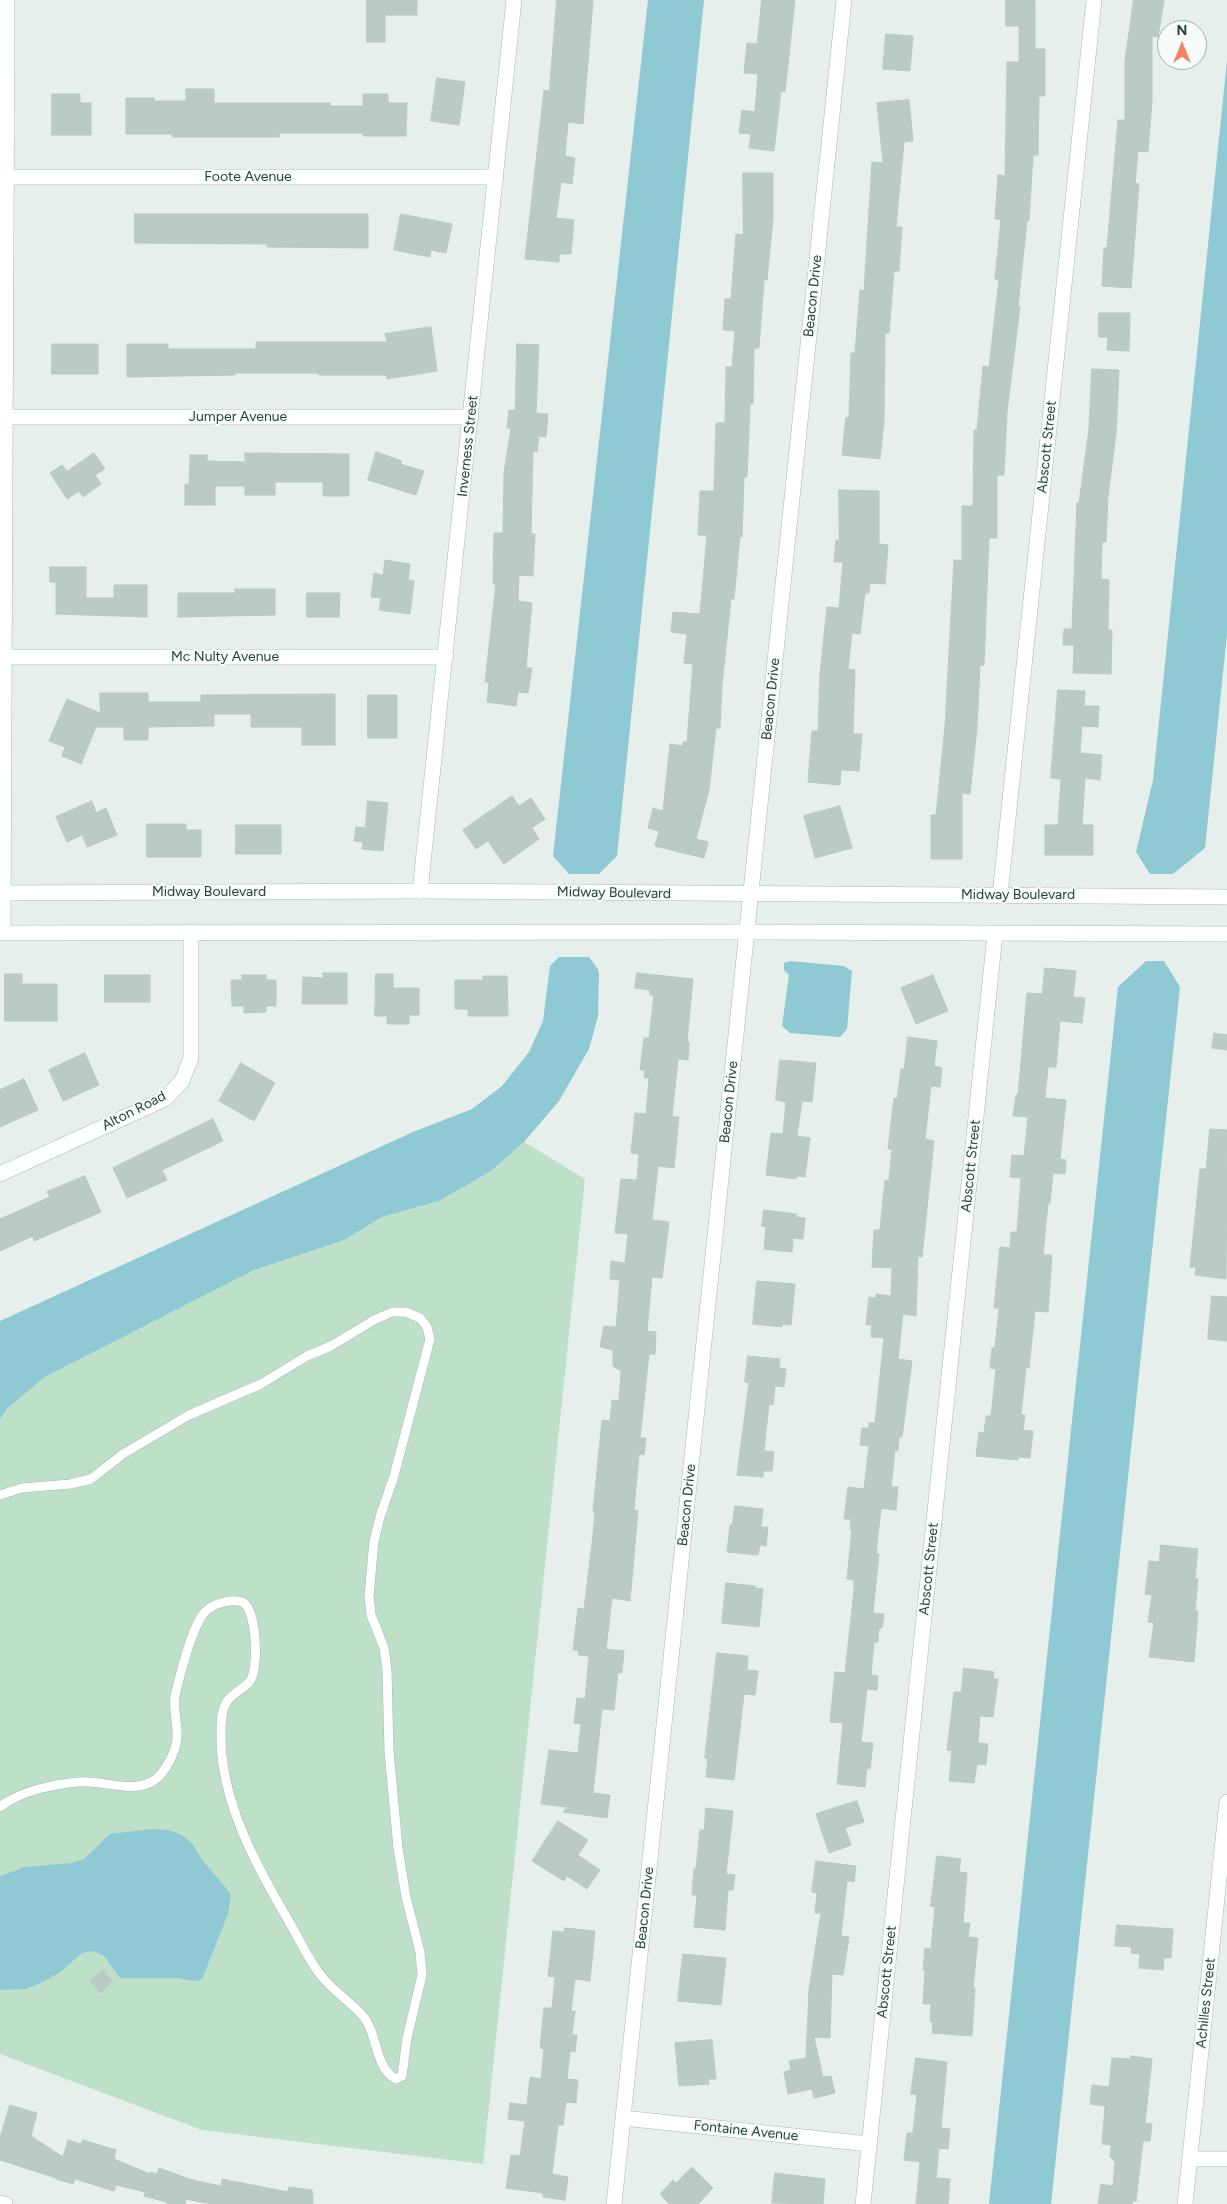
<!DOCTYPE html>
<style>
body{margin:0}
#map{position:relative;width:1227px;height:2204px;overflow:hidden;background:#e6efeb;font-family:Figtree,sans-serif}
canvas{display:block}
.north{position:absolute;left:1157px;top:20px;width:50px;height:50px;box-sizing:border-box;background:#f7fbf9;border:1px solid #a3b1ad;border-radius:50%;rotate:0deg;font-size:14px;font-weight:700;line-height:20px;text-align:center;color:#24423a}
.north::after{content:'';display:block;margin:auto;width:18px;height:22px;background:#f4845f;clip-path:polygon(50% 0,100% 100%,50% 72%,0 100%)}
</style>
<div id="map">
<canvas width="1227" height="2204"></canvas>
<div class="north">N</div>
</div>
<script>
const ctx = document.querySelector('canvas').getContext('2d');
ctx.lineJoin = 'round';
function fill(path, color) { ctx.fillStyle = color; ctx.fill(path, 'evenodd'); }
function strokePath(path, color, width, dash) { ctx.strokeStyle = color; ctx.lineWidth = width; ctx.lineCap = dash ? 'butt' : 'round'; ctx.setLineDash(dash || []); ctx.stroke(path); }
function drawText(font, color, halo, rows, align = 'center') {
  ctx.font = font + ' Figtree,sans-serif'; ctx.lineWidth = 4; ctx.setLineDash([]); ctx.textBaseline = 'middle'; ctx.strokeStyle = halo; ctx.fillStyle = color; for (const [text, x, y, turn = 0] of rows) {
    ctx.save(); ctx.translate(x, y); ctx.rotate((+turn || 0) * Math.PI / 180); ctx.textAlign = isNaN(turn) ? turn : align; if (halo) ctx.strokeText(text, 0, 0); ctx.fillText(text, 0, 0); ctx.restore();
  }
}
const green = new Path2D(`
 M524,1142L585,1179L483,2164L202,2130L0,2054V1419L8,1408L45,1377L254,1270L344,1240L382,1217L439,1201L491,1171Z`);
const water = new Path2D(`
 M648,0H704L617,856L599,874H569L553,856Z
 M1227,60V634L1205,848L1173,874H1150L1136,852L1153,780Z
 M559,957H589L598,969L599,974L598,1016L589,1049L559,1101L524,1142L491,1171L439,1201L382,1217L344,1240L254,1270L45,1377L8,1408L0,1419V1321L413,1132L472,1109L502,1086L529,1052L543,1021L550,966Z
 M790,961L844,966L852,971L847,1029L840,1037L790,1033L782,1026L789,975L784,970V963Z
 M1146,961H1164L1180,987L1051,2204H989L1118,987Z
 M152,1829L168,1830L180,1834L191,1842L203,1861L231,1894L228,1914L202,1979L196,1981L177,1978H120L104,1956L93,1951L82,1953L59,1973L41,1983L25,1989L0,1990V1876L25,1867L72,1863L84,1859L110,1834Z`);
const building = new Path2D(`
 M367,0H417V15H385V42H367Z
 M557,0H593L583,124L568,122L565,156L575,158L572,184L561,182L556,218L574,220L571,254H559V262L525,259L544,90L549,91Z
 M762,0H795L785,92L781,91L774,151L749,148L751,134L739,133L742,110L755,112L758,74L744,73L747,43L757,44Z
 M1006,0H1035V49H1045V96H1039L1038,155H1033L1029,221H1027L1018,307H1020L1007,412L1004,475H997V538H989L984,665H980L977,728L970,794L962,793V859H931V815H936L945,726L954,560H962V506H973L974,430H977L983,366L989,367L999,280L995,279L1001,219H995L998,175L1005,176L1007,62H1019V26H1006Z
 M1134,0H1164L1158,37L1152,36V102L1148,152L1138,151L1135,183L1139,184L1131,288L1102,286L1104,248H1107L1118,120H1125V60Z
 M886,34L913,36L910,71L883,69Z
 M437,78L465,82L459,125L431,121Z
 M186,89H214V103H330V106H363V94H388V103H407L406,136H363V133H279V137H172V134H126V98H154V101H186Z
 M52,94H80V103H91V135H52Z
 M909,100L913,141L904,142L896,227H902L899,271H894L889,333H885L884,421L880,459L842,455L846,417L849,418L851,353H855L860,290L864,291L872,162L883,163L877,103Z
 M743,173H773V219L767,280H764L759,348H754L753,404H750L747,477H744L742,537L740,536L734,599H731L722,685L720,728H716L709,790L696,839L708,842L704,858L655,846L659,831L648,828L653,808L663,811L670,744L683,746V742H687L693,664L684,663L687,634L671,632L673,612L700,614L707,535H698L700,491H714L716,423H725L726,367H732L735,331L723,330L725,299H731L736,234L743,235Z
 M135,214H368V248L267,247V244L135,243Z
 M401,214L452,224L446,253L431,250L430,257L394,250Z
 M1099,313H1130L1129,351L1107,350L1108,337H1099Z
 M431,327L437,371L387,379L386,375H319V373H235V375L127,377V344H168V349H256V342H387L385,334Z
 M52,344H98V374H52Z
 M517,344L539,345L536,413L548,414L546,437L539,436L537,452L533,451L531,534H535L533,576L519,575L518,601L532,603L526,668H532L528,693L518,692L516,706L487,702L489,683L485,682L496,584H493L494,533H503L504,473L511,428H507L509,410H515Z
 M1092,369L1119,370L1116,434L1108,496L1106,542H1102L1101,579L1109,580L1108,630H1112L1111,674L1073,673L1074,645H1063L1064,629H1072L1077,503H1079L1089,429Z
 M376,452L402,461L400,464L424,471L416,495L368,480Z
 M94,453L105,469L95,475L101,484L83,497L79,491L67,499L50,473L62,465L67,471Z
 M245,453L349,454V496H323V482H275V495H245V486H215V505H185V484L189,485L190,455H207V461L245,462Z
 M839,490L879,491V544L888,545L885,584L870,583L869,593H865L860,634L852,633L848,669L855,670L853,734H862L859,771L841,770L840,785L808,782L812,731H818L820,674L827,607L839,608L843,562H834L836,540L839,541Z
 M385,560L410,564L408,580L414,581L410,614L379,610L381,598L371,597L374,573L383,575Z
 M50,567H86V598H114V585H147V617L56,614V582H50Z
 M235,589H275V615L178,617V593H235Z
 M307,593H340L339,617H307Z
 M1058,690L1085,691L1084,706H1099L1098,727L1082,726L1080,753L1102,755L1100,780L1085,778L1082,825H1093V855H1045V825H1058L1061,779L1051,778Z
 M100,693H148V702H201V695L335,694V745H302V727H251V714H214V726L148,727V740H124V727H96L81,764L62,756L65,747L49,741L67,699L100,713Z
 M368,695H397V738H368Z
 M512,796L519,806L531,798L545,819L532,828L539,839L504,864L488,841L476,849L463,830Z
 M92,801L96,813L106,808L117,835L87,847L82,835L67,842L56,817Z
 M368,801L388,803L383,851L362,849L363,842L354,841L356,827L365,828Z
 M840,806L852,848L815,858L804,816Z
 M147,824H186V830H201V857H147Z
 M236,825H281V854H236Z
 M1045,968L1076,971L1073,997L1085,998L1082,1023L1060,1021L1056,1067H1048L1045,1098L1066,1100L1060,1159L1066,1160L1065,1174L1053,1173L1050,1203H1048L1043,1255H1052L1048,1312L1035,1311L1029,1368L1026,1367L1021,1415H1025L1023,1430L1033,1431L1030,1458L1018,1457V1460L976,1456L979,1432L984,1433L986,1416H991L996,1369L990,1368L992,1348H995L999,1308H994L1000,1247L1010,1248L1011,1232H1017L1021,1178L1010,1177L1012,1155L1024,1156L1028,1117L1013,1116L1016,1095H1018L1027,993L1042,994Z
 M323,973H347V1004H302L303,977L323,978Z
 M637,973L693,979L687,1042H689L688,1060L678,1059L672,1117H679L674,1168L658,1166L652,1220L669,1222L662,1278L652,1277L647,1331L656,1332L655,1354H649L640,1438H646L644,1455L639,1454L634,1510L638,1511L630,1601L612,1598L606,1649L624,1651L622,1673L618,1672L614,1710L602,1709L593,1793L610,1795L607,1818L563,1812L567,1807L541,1804L549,1750L578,1753L581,1724L574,1723L577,1698L585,1699L589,1656L578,1655L579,1651L573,1650L578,1608L584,1609L593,1535L595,1512L593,1511L602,1420L610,1421L612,1400L619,1401L621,1371L613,1366V1350L600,1347L604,1326L616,1327L620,1280L610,1279L611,1261L625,1263L628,1234L615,1233L621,1179L637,1180L639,1154L631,1153L635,1113L646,1114L649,1078H644L645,1070H640L644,1038H649L654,995H650V990L635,988Z
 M5,974H22V984H57V1021H5Z
 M376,974H393V988H419V1015H409V1024H387V1016H375Z
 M105,975H150V1002H105Z
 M242,975H266V980H276V1006H266V1012L244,1013V1006H232L231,980H242Z
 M933,975L948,1011L916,1024L901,988Z
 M483,976H507L508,1016H468V1009H455V980H483Z
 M1214,1033L1227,1035V1050L1212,1048Z
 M908,1037L937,1041L934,1066L942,1068L940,1087L931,1086L925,1139L934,1141L922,1257L918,1256L916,1316L903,1314L898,1359L912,1361L902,1437H899L898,1451L895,1450L891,1487H898L896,1510L881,1508L876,1554H879L873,1613L884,1614L882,1628H879L878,1642H874L871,1675L878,1676L877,1690L867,1689L861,1742L873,1743L870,1769L867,1768L865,1787L837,1784L843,1723L830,1722L835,1672L845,1673L854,1590V1580L847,1579L852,1529H850L851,1519H844L848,1487L864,1489L869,1446L860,1445L862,1428H869V1423H875L884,1338L871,1337L872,1325H866L869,1297L876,1298V1294L891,1296L892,1268L872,1267L874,1230H880L885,1180L889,1181L892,1149H888L894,1098L897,1099L901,1069H904Z
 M85,1053L99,1085L63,1101L49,1070Z
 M780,1060L816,1063L812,1102L802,1101L797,1136L810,1138L805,1177L797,1176L796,1179L766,1175L771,1133L783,1134L786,1102L776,1100Z
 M241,1063L275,1083L254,1121L219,1101Z
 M24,1079L38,1110L0,1127V1090Z
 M213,1119L223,1141L162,1170L167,1180L127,1198L113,1168Z
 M1210,1129L1227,1130L1226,1279L1195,1275L1196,1267H1190L1200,1169H1206Z
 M85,1176L101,1212L34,1241L33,1236L0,1251V1219L50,1197L47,1192Z
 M764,1210L796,1214V1217L805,1218L803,1239L793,1238L792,1252L764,1249L766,1227L762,1226Z
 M757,1281L795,1284L791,1325L782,1324V1327L753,1324Z
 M1212,1296L1227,1297V1341L1208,1339Z
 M748,1356L780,1359L779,1368L786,1369L784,1387L775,1386L773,1405L769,1404L764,1451L774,1452L772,1471H763V1477L737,1475L749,1383L745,1382Z
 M735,1506L763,1509L761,1527H768L766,1546L760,1545L758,1555L727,1552L730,1525H732Z
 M1161,1545L1198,1549L1195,1578L1198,1579L1195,1611H1198L1194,1662L1149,1657L1154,1623L1148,1622L1152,1595L1145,1594L1149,1561L1159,1562Z
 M726,1583L755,1586V1588L763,1589L759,1627L722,1623Z
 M717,1653L748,1656L747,1670L758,1671L755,1695L744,1694L734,1780L706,1777L708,1759L705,1758Z
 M964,1668L994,1672L993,1679H998L993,1717L980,1716L978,1743L988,1744L986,1765L977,1764L974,1783L949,1781L952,1751L947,1750L954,1692H961Z
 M857,1801L864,1822L845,1828L851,1845L829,1853L816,1814Z
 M706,1808L733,1811L726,1874L735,1875L733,1890H728L725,1930L694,1927L697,1895H692L694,1869H696L700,1830H704Z
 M558,1821L588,1840L578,1855L600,1870L587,1889L567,1876L564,1881L532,1861Z
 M937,1856L961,1859L959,1872L967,1873L963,1923H970L968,1937L978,1938L973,1988H975L972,2036L932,2033L933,2022H930L931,2004H923L925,1970H923L925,1948L931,1949L935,1907L931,1906Z
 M816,1861L856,1866L854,1882L847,1881L841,1936L849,1937L843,1975L832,1974L830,2038L814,2037L823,2077L831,2076L835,2093L814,2098L812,2089L788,2094L784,2072L791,2070L789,2061L806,2058L809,1990L821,1913H815L817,1893L812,1892Z
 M1117,1925L1173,1929L1171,1958H1164L1163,1970L1139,1968L1140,1954L1131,1953L1132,1947L1115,1946Z
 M565,1928L595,1931L590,1981L575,1979L571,2011H575L572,2035H577L575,2052L570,2051L567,2079L578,2080L576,2103L566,2102L563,2125H558L552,2174L568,2177L565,2200L543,2197V2193L506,2188L511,2155L520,2156L525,2121L508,2119L510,2103L527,2105L530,2077L541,2079L544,2049L540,2048L544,2008H552L555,1977L548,1976L553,1931L564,1932Z
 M683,1954L726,1958L721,2005L678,2001Z
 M103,1970L112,1981L101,1993L90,1981Z
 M712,2040L716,2079H708L709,2084L679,2086L675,2043Z
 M1131,2056L1152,2059L1145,2123L1152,2124L1150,2141H1143L1136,2201H1133L1132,2204H1098L1101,2184L1113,2186L1115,2162L1110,2157L1111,2145L1102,2144L1105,2106L1090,2104L1092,2085L1109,2087L1112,2058L1130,2059Z
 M916,2058L947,2062L941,2128L950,2129L948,2149L939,2148L936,2178L950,2179L948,2204H916L920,2162L904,2160L907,2133H913L917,2095L911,2094Z
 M10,2105L37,2113L31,2136L63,2157L68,2140L81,2144L83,2140L116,2150L114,2159L150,2174L151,2172L157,2174L159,2168L192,2180L221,2186L222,2179L288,2192L289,2187L312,2190L313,2204H211L186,2199L185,2204H167V2202L144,2196L145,2192L116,2185L114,2191L75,2179L73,2184L56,2179V2178L0,2160V2138Z
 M692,2167L713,2188L698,2204H669L660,2194L673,2180L676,2183Z
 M775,2173L825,2179L823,2204L772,2203Z`);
const service = new Path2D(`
 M0,1495L22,1488L70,1484L91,1479L123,1454L189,1415L261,1384L307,1356L331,1346L374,1320L392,1312H406L420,1318L427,1327L430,1339L394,1476L380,1517L374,1541L369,1596L371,1615L384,1648L387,1670L389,1751L398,1848L406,1897L420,1952L422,1975L407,2038L402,2076L396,2079C374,2068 378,2032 362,2015C349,2000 331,1990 319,1973C308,1958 300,1941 291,1925C258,1869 220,1801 221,1735C221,1724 221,1713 226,1703C232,1693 244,1689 250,1681C259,1669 257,1608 242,1602C237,1600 229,1601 224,1602C216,1604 209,1607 204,1613C192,1627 179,1678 175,1696C173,1710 178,1725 177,1738C176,1751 166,1771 156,1779C136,1795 103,1780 79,1782C54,1784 20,1791 0,1807`);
const minor = new Path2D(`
 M0,177H496
 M5,417H471
 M4,657H446
 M420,891L514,0
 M1000,895L1094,0
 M0,1174L165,1099L182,1081L191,1058V932
 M623,2118L869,2144
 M1190,2159H1227
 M0,2203L5,2204
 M614,2204L844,0
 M863,2204L995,934
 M1185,2204L1227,1802`);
const tertiary = new Path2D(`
 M0,893L420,891L1227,897
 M0,933L747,932L1227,934
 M3,933L7,0`);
const streetNames = [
 ["Foote Avenue",248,177],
 ["Beacon Drive",813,296,-84],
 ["Jumper Avenue",238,417],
 ["Inverness Street",468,446,-84],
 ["Abscott Street",1047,447,-84],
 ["Mc Nulty Avenue",225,657],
 ["Beacon Drive",771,699,-84],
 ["Midway Boulevard",209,892],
 ["Midway Boulevard",614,893,1],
 ["Midway Boulevard",1018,895],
 ["Beacon Drive",729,1102,-84],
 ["Alton Road",134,1111,-27],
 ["Abscott Street",971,1166,-84],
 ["Beacon Drive",687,1505,-84],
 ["Abscott Street",929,1569,-84],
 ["Beacon Drive",645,1908,-84],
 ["Abscott Street",887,1972,-84],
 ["Achilles Street",1206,2003,-84],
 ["Fontaine Avenue",746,2131,6]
];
fill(green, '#bfe0c8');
fill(water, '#8ec9d4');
fill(building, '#bbcac4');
strokePath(building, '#b8c9c2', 1);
strokePath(service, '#a8b8b2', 10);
strokePath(minor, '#a8b8b2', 16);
strokePath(tertiary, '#a8b8b2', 16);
strokePath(service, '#fff', 9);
strokePath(minor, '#fff', 15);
strokePath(tertiary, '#fff', 15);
drawText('14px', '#24423a', '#f7fbf9', streetNames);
</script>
